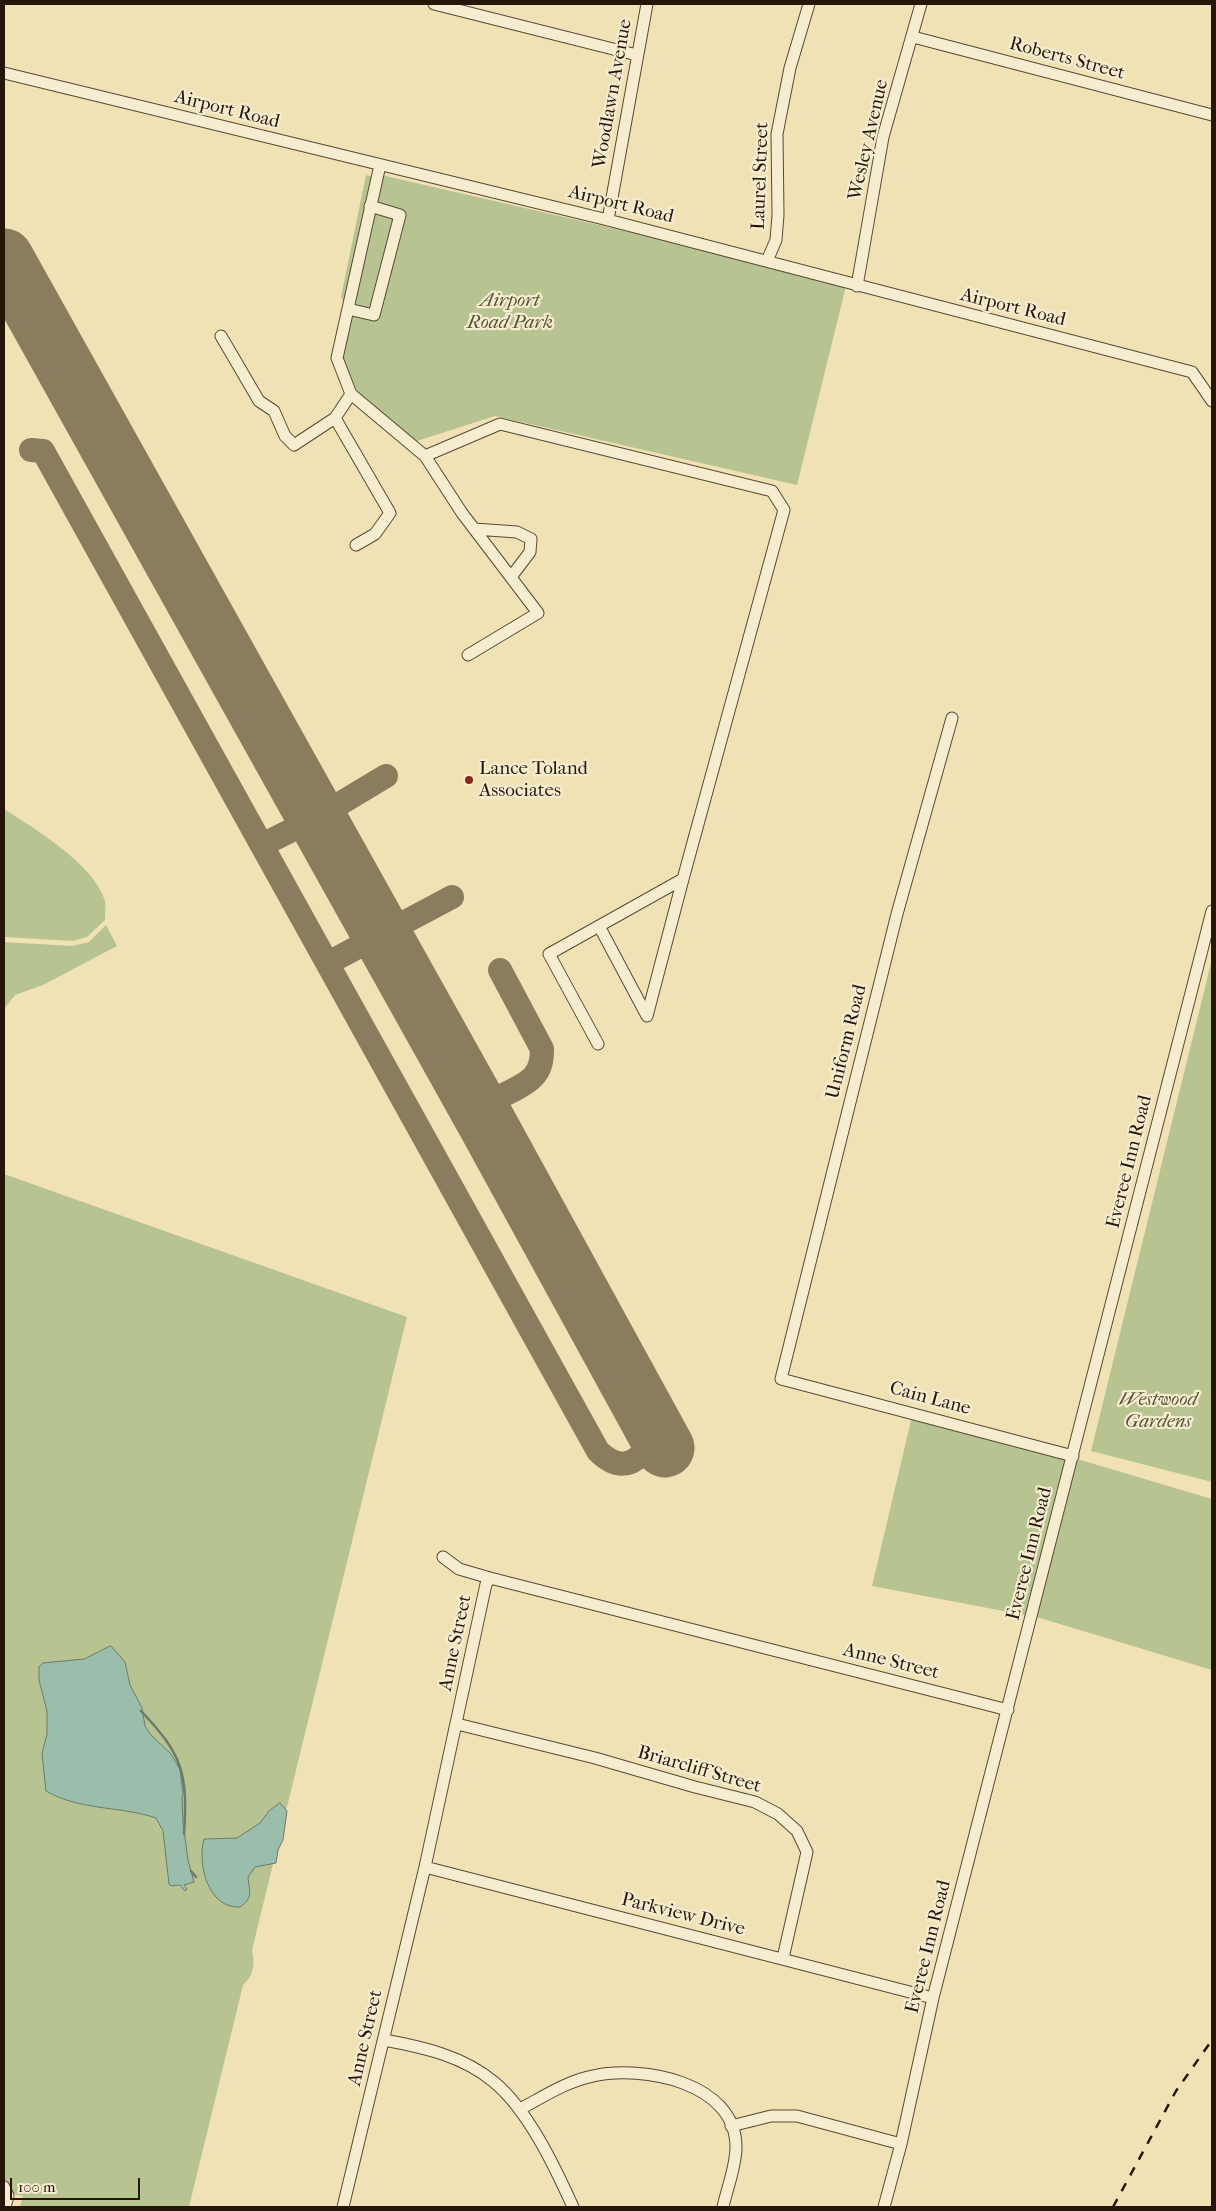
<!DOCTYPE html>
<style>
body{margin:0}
#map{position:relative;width:1216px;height:2211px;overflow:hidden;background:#f1e2b6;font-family:"IM FELL French Canon",serif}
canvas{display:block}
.frame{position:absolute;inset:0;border:5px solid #251607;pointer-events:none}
.scale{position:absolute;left:10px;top:2178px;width:130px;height:22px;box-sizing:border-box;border:2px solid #251607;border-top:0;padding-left:6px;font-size:15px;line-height:18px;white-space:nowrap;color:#251607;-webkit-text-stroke:4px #f6ecd0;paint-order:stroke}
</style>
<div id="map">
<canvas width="1216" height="2211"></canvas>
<div class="frame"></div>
<div class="scale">100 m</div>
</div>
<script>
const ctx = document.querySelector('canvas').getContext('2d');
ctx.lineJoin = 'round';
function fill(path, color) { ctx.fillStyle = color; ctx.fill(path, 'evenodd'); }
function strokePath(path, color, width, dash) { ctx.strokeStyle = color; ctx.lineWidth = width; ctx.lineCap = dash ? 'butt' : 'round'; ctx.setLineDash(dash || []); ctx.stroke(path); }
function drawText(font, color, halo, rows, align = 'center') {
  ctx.font = font + ' "IM FELL French Canon",serif'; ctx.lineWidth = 4.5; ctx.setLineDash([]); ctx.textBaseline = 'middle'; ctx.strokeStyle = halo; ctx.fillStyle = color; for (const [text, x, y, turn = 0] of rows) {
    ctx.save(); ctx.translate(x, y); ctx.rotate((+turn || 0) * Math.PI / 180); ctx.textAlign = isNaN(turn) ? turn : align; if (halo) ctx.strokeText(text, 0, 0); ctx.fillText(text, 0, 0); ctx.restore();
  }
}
const green = new Path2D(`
 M377,174L847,282L797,485L495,416L417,441L363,398L341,369L345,304L341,297L366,175L376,178Z
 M4,809C35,829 94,864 105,901C106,907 105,914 105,920L87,937L73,941L4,937Z
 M106,925L117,946L43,985L15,995L4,1009V942L72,946L89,942Z
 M1212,959V1482L1091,1451Z
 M4,1174L407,1317L252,1950C255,1963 254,1976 243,1985L189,2207H20L23,2196L4,2192Z
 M912,1416L1074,1458L1212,1499V1670L1040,1618L872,1586Z`);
const water = new Path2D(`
 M111,1646L125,1662L130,1685L142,1708L145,1726L151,1735L171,1754L180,1770L183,1793L182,1798L183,1823L188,1860L194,1882L184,1885L187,1889L185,1891L180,1885L171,1886L169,1884L163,1831L156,1818C121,1806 81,1811 46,1791L42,1754L47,1734V1711L39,1680V1667L43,1663L84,1659Z
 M280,1803L287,1811L283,1840L278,1850L276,1863L255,1867L248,1877C249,1890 254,1898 240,1907C208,1909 197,1864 204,1839L237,1838L260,1823L269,1811Z`);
const stream = new Path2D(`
 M141,1711C183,1755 188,1774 184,1834
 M191,1871L196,1877`);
const taxiway = new Path2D(`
 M31,450L43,451L598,1451C624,1477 640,1459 658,1436
 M262,845L316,818L386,776
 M328,963L452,897
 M478,1107C492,1100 524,1087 533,1077C541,1069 542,1059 542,1049L500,970`);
const runway = new Path2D(`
 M4,258L488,1125L665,1448`);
const minor = new Path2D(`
 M434,4L637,55
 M913,37L1212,115
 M4,73L608,220L1192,372L1212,401
 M380,165L337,358L351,394L425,456L500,424L772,491L784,510L683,879L549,954L598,1044
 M608,220L647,4
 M767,261L776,240L778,215L777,134L790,68L809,4
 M857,286L883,137L921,4
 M348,309L374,315L400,215L370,206
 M221,336L259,401L274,411L285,436L294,445L335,418L351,394
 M335,418L390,513L375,534L356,545
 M425,456L462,513L538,613L468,655
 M474,529L517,532L531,539L530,552L511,577
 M952,718L897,914L781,1379L1073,1456
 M599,926L647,1016L683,879
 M443,1557L459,1569L490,1578L1008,1710
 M457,1724L595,1758L695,1787L755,1802L778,1814L797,1831L807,1852L783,1958
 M425,1867L933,1998
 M384,2040C423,2047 463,2056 494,2082C528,2110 555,2167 573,2207
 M520,2109C543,2097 567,2081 593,2076C642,2065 736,2082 736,2147C736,2167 727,2188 723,2207
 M731,2126L771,2116H797L901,2144
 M4,2187L8,2196L5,2207
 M343,2207L425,1867L486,1584L490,1578
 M884,2207L901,2144L933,1998L1212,911`);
const rail = new Path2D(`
 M1113,2207L1176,2091L1212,2040`);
const markers = [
 [469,780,5,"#8f2418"]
];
const streetNames = [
 ["Roberts Street",1067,59,15],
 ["Woodlawn Avenue",613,94,-80],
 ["Airport Road",227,110,14],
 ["Wesley Avenue",869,140,-77],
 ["Laurel Street",761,176,-88],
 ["Airport Road",621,205,14],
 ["Airport Road",1013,308,14],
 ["Uniform Road",847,1042,-76],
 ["Everee Inn Road",1130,1162,-76],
 ["Cain Lane",930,1399,15],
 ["Everee Inn Road",1030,1554,-76],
 ["Anne Street",456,1643,-78],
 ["Anne Street",891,1662,14],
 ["Briarcliff Street",699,1770,16],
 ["Parkview Drive",683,1915,14],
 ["Everee Inn Road",929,1947,-76],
 ["Anne Street",366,2038,-77]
];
const parkNames = [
 ["Airport",510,301],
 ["Road Park",510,323],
 ["Westwood",1158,1400],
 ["Gardens",1158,1422]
];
const poiNames = [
 ["Lance Toland",479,769],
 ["Associates",479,791]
];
fill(green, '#b7c491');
fill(water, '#9bbeac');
strokePath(water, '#6c7b6a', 1);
strokePath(stream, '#6c7b6a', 2.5);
strokePath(taxiway, '#8b7c5e', 24);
strokePath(runway, '#8b7c5e', 59);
strokePath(minor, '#584933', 13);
strokePath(minor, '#f6ecd0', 11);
strokePath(rail, '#251607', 2.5, [9, 9]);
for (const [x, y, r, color] of markers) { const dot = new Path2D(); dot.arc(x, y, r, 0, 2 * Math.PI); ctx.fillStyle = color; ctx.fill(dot); strokePath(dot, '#f6ecd0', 2); }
drawText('19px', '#251607', '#f6ecd0', streetNames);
drawText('italic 19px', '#585337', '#f6ecd0', parkNames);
drawText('19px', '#251607', '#f6ecd0', poiNames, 'left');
</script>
